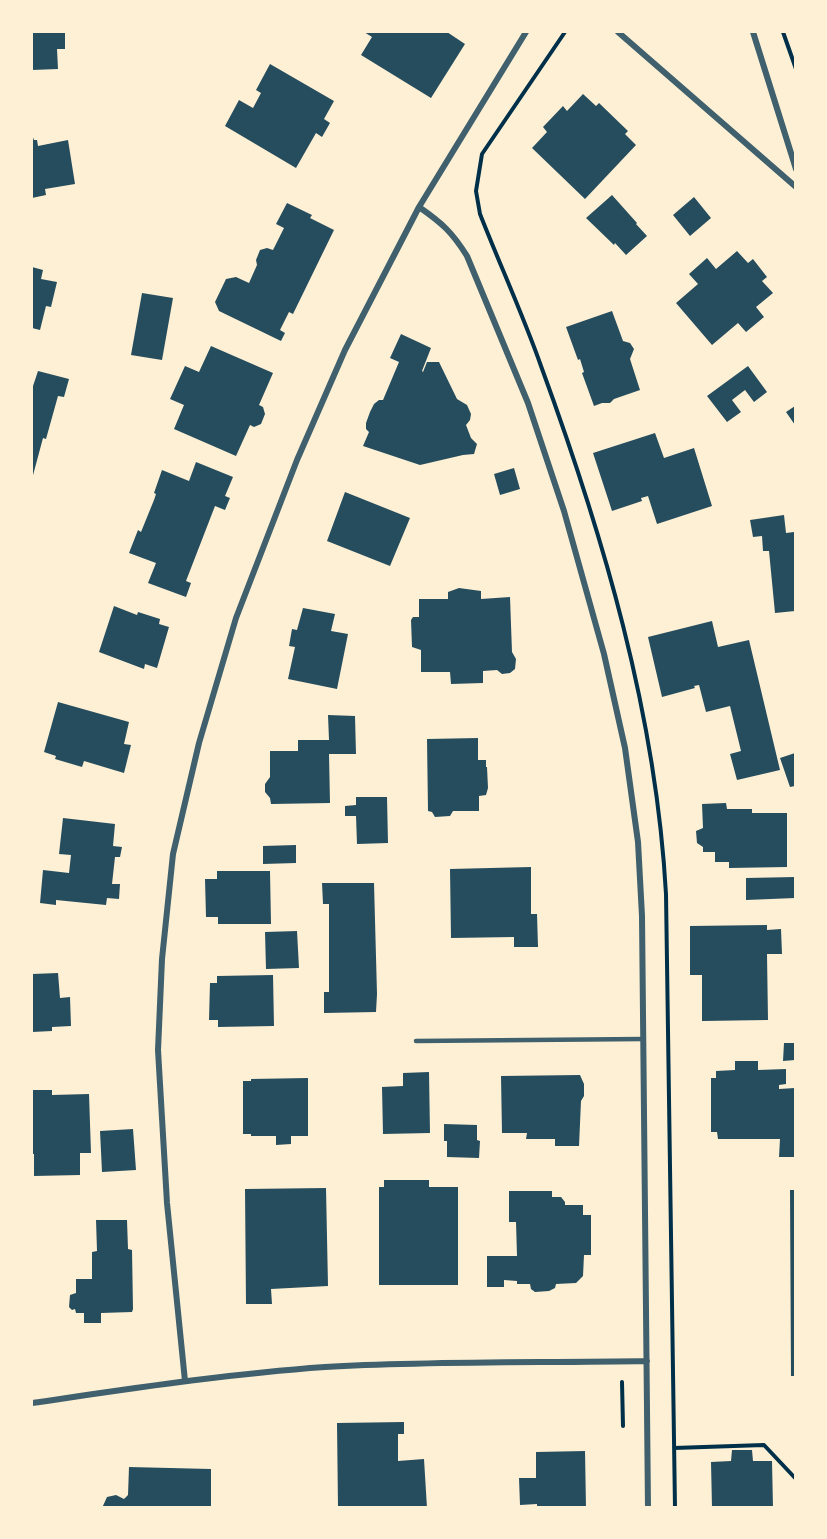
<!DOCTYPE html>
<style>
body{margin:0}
#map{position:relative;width:827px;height:1539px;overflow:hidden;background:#fdf0d5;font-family:Montserrat,sans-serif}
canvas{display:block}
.frame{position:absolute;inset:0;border:33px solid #fdf0d5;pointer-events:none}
</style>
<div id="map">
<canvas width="827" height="1539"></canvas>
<div class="frame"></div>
</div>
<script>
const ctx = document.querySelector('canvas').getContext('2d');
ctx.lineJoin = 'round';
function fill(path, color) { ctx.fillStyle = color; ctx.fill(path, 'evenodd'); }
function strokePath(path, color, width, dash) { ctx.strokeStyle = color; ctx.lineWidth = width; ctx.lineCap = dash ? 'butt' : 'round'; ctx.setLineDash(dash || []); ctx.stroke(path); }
const building = new Path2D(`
 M32,32H65V49H57L58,69L32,70Z
 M364,32H447L465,44L431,98L361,55L372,37Z
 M270,64L334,101L324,119L330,123L322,137L316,133L296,168L225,126L239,100L253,108L261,93L256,90Z
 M583,94L596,106L599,103L628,131L625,134L636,145L585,199L532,148L547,132L543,127L563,106L567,111Z
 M32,135L34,140H37L38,146L68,140L75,184L45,189L46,195L32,198Z
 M612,195L637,223L636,224L647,236L626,255L615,243L614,245L586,218Z
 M694,197L711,218L690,236L673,215Z
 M287,203L312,215L310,218L334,230L293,314L289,312L280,330L285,333L281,341L219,311L215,302L226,279L236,277L249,283L257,265L256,260L260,250L267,248L273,250L284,228L276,224Z
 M737,251L748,263L753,259L767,277L762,281L773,293L756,307L764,317L746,332L738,323L712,345L676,303L698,284L689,274L707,258L716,269Z
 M32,267L43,270L41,279L57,282L51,307L46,306L40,330L32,328Z
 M142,293L173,298L162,360L131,355Z
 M612,311L623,341L630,343L634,349L630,359L640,390L614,399L610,403H602L594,406L582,373L584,372L580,359L578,360L566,327Z
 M401,334L431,348L422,371L423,372L427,362H439L457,399L467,405L471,414L470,420L466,425L471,438L477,444L474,454L463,455L420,465L363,446L369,432L366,429V423L370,412L374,404L379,400H383L399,362L390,358Z
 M211,346L273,373L259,405L263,407L265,414L261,424L254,427L250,425L236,456L174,429L184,405L170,399L185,366L199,372Z
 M748,366L767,392L754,402L745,390L732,400L741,412L727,422L707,396Z
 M38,371L69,379L64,397L58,396L46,439L43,438L32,479V389Z
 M795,406V425L786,412Z
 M655,433L664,458L694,448L712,506L657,524L648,496L641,498L642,501L612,511L593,453Z
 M196,462L233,477L225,496L230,498L225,510L215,506L186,581L191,583L186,597L148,583L156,563L129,553L138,530L141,532L154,500L156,494L154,493L162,470L189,481Z
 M514,468L520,489L500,495L494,474Z
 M345,492L410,518L390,566L327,541Z
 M784,515L786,533L794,532L795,611L775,613L769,551H763L762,536L753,537L750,520Z
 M459,588L481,591V599L510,597L512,652L516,659L515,669L510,673L502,674L497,670L483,671V683L451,684L450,672H421V650L412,647L411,620L413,617H419V599H448V592Z
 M114,606L137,615L138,612L160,619L159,624L169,627L157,668L145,664L144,669L99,652Z
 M303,608L335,614L331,631L348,634L337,689L288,679L295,647L289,646L292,629L297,630Z
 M712,621L718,647L749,640L780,770L737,780L730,754L741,751L730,706L706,712L699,685L694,686L695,688L662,697L648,637Z
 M58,702L129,722L124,744L131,745L124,773L84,761L82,767L55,759L56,756L44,752Z
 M328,715L355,716L356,754H329L330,803L271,804L270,798L265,792V784L270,777V751H298V740H329Z
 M478,738V760H486V767H487L488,788L486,795L479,796V811H453L450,816L435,817L432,812L428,811L427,739Z
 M795,753V786L790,787L780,758Z
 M356,797H387L388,843L357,844L356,816H345V806L356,805Z
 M726,803L727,809H752V813H787V867L729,868V862H715V852H703V847L697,843L696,831L703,828L702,804Z
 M63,818L115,824L113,846L122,847L120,857H115L112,884H120L119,899L107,898L106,905L56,900V905L40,903L43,870L69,873L71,855L59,854Z
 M296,845V863L263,864V846Z
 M531,867V914H537L538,947H514V937L451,938L450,869Z
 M217,871H270L271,924H218V917H206L205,879H217Z
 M795,877V898L746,900V878Z
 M322,883H374L377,994L376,1012L324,1013V992H329V904H323Z
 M767,925V930L781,929L782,954H767L768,1020L702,1021V975H690V926Z
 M297,931L299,968L266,969L265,932Z
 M58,973L60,998L70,997L71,1026L52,1027V1031L32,1032V974Z
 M273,975L274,1026L218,1027V1020H209L210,983H217V976Z
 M784,1043H795V1060L783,1061Z
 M735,1061H758V1070L786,1069V1084L779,1085V1089L795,1088V1157H779L780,1139H718L717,1132H711V1078H716V1071L735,1070Z
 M429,1072L430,1133L383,1134L382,1087L403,1086V1073Z
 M580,1075L584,1084V1096L581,1101L579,1146H555V1139H526L527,1133H502L501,1076Z
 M308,1078V1136H291V1144L276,1145V1136H251V1134H243V1081H251V1079Z
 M32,1090H52V1095L89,1094L91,1153H80V1175L34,1176V1154H32Z
 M444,1124L477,1125V1140L480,1141L479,1158L447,1157V1141H444Z
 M133,1129L136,1170L102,1172L100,1131Z
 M384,1180H429V1187H458V1285H379V1187H384Z
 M326,1188L328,1286L271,1289L272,1304H246L245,1189Z
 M790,1190H795V1376H791Z
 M509,1191H552V1197H561L565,1202V1205H583V1215H591V1255H584L583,1276L576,1283L556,1284L555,1288L549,1291L535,1292L531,1289L530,1284H517V1281L504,1280V1287H487V1256H517L516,1222H509Z
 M96,1220H127L128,1249L132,1250L133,1309L132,1312L101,1313V1323H84V1313H76L75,1309L72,1310L69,1307L70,1295L76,1293V1279H92V1252L97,1251Z
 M404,1422V1434H398V1461L424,1459L427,1508H338L337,1423Z
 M732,1450H752L753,1461H772L773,1508H712L711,1462L731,1461Z
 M585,1451L586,1508H537V1504L520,1505L519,1478H536V1452Z
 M129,1467L211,1469V1508H102L107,1497L116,1495L124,1499L128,1495Z`);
const path = new Path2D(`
 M565,32L482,154L476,191L480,214C500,265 523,315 541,366C603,535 656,713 666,894L675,1508
 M783,32L796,69
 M622,1382L623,1426
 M674,1448L764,1445L796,1479`);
const service = new Path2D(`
 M416,1041L643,1039`);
const minor = new Path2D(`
 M618,32L796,187
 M753,32L796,169
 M419,207C442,223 452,232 467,256L528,403L564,511L604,654L625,748L638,842L642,916L648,1508
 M185,1381L167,1203L158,1050L162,959L173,854L199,743L236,618L297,460L345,350L419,207L526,32
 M32,1403C129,1389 226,1374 325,1367C432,1361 540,1363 647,1361`);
fill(building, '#264d5e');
strokePath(path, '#003049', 4);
strokePath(service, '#3f606c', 4.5);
strokePath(minor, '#3f606c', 6);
</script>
